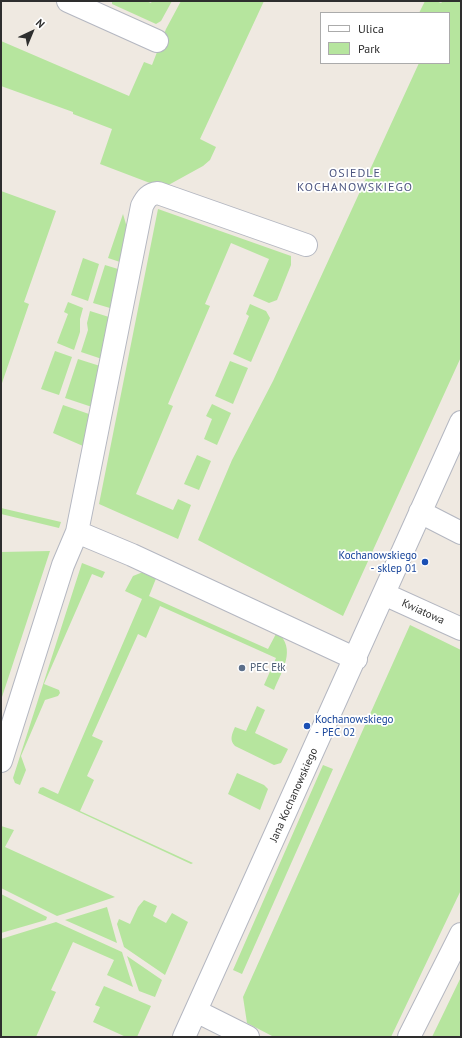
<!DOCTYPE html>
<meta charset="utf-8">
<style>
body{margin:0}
#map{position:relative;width:462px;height:1038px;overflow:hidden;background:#efe9e1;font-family:"PT Sans",sans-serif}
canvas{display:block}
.frame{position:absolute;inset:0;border:2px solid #2e2e2e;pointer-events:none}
.legend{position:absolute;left:320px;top:12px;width:130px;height:52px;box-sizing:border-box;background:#fff;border:1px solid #ababab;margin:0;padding:5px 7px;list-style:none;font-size:12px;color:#2e2e2e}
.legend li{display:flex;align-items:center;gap:8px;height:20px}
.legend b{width:20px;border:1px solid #ababab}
.north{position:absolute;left:12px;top:12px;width:40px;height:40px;-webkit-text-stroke:3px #fff;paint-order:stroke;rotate:44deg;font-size:11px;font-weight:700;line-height:16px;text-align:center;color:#2e2e2e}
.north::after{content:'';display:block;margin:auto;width:14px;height:18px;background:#2e2e2e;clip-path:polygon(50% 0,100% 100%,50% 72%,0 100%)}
</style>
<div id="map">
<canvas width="462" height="1038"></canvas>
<div class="frame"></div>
<ul class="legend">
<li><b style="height:5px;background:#fff"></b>Ulica</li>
<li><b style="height:11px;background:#b6e59e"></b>Park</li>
</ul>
<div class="north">N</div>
</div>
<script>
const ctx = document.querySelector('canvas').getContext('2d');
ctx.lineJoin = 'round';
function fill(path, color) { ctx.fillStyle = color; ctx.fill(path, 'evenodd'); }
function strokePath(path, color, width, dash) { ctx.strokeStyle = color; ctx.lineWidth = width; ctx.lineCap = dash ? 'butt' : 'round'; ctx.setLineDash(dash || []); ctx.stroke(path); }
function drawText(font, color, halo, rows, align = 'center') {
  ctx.font = font + ' "PT Sans",sans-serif'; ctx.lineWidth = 3.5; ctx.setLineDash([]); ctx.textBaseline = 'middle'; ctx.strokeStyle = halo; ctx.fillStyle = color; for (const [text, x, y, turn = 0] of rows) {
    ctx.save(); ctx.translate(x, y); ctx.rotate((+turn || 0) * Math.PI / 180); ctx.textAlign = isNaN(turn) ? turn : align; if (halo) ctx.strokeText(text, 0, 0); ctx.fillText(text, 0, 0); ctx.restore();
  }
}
const green = new Path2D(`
 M112,1H146L151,3L152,1H172L161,21L156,24L112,4Z
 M181,1H264L200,139L216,147L210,160L203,166L163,188L100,164L112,129L73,114V112L1,86V41L129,96L144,62L152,65L166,29Z
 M425,1H436L441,3L443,1H461V357L343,616L198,540L232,460L273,381L419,63H449V13H419Z
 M1,191L56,211L24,302L29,304L1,386Z
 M158,209L291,256V265L277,300L269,303L253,296L269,259L231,243L205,304L210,306L168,404L173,406L136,494L173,510L178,499L191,505L178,539L99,504Z
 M123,214L128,231L120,262L108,258Z
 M83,258L99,264L88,301L71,295Z
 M105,265L118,269L110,308L93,303Z
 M68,302L83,308L80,319V332L74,350L57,343L68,314L64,312Z
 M250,304L266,311L270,318L251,362L233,354L249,316L246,314Z
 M90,311L109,317L102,359L81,352L88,330L87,323Z
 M55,351L72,357L59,395L41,389Z
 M78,359L100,366L92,407L65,398Z
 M230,361L248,368L233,404L215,396Z
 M212,404L231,413L217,445L204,439L212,419L206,416Z
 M63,405L89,414L83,446L53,433Z
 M197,455L211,461L199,490L184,484Z
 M1,508L61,522L59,528L1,514Z
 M50,551L2,697L1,696V552Z
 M82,563L105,572L102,578L92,574L44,684L59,690L60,693L58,696L45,700L21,756L26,770L20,785L15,783L13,778Z
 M143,572L157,576L149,596L268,649L277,632C297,649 282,670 274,690L264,685L276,658L160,606L146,638L138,634L92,736L103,741L87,776L94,780L80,811L193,863L191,864L38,793L40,788L43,787L58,794L142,599L125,591L133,576Z
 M410,625L461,650V890L391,1037H274L247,1023L243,997Z
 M257,706L265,710L255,733L288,749L281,763L274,765L235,746C229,740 232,734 235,727L246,731Z
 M323,765L333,769L242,974L233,970Z
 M237,773L264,785L268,789L260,810L228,794Z
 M1,826L14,830L5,847L115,897L57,916L1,888Z
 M1,894L47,917L46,920L1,933Z
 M144,900L157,906L153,916L166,923L172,913L188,922L165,975L124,947L117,924L119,919L130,924L138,907Z
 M107,907L117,943L65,920Z
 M56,922L122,952L133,987L107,975L114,960L73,942L51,990L56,992L36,1037H1V939Z
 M127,956L162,980L155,997L139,991Z
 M461,977V1037H432Z
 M104,986L151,1006L137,1037H126L93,1022L100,1007L95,1005Z`);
const minor = new Path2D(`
 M68,1L157,41
 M420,512L461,533
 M77,532L132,555L356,659
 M384,594L461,629
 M1,761L63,565L77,532L142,206C146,198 149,194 158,193L306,245
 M196,1011L248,1037
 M184,1037L461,422
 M409,1037L461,934`);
const markers = [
 [425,562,4,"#1a4fb4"],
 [242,668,4,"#5c6f8a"],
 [307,726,4,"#1a4fb4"]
];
const transitNames = [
 ["Kochanowskiego",417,556],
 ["- sklep 01",417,569],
 ["Kochanowskiego",315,720,"left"],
 ["- PEC 02",315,733,"left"]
];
const streetNames = [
 ["Kwiatowa",423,612,24],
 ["Jana Kochanowskiego",294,795,-66]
];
const serviceNames = [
 ["PEC Ełk",250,668]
];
const neighbourhoodNames = [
 ["OSIEDLE",355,174],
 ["KOCHANOWSKIEGO",355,188]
];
fill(green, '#b6e59e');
strokePath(minor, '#b4b7c1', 24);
strokePath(minor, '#fff', 22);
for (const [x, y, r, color] of markers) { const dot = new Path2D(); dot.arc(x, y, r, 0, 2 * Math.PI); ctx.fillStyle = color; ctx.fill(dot); strokePath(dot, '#fff', 1.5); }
drawText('11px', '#164399', '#fff', transitNames, 'right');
drawText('11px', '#2e2e2e', '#fff', streetNames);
drawText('11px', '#4e5e75', '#fff', serviceNames, 'left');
ctx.letterSpacing = '1px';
drawText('12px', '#4d5680', '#fff', neighbourhoodNames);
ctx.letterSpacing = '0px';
</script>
